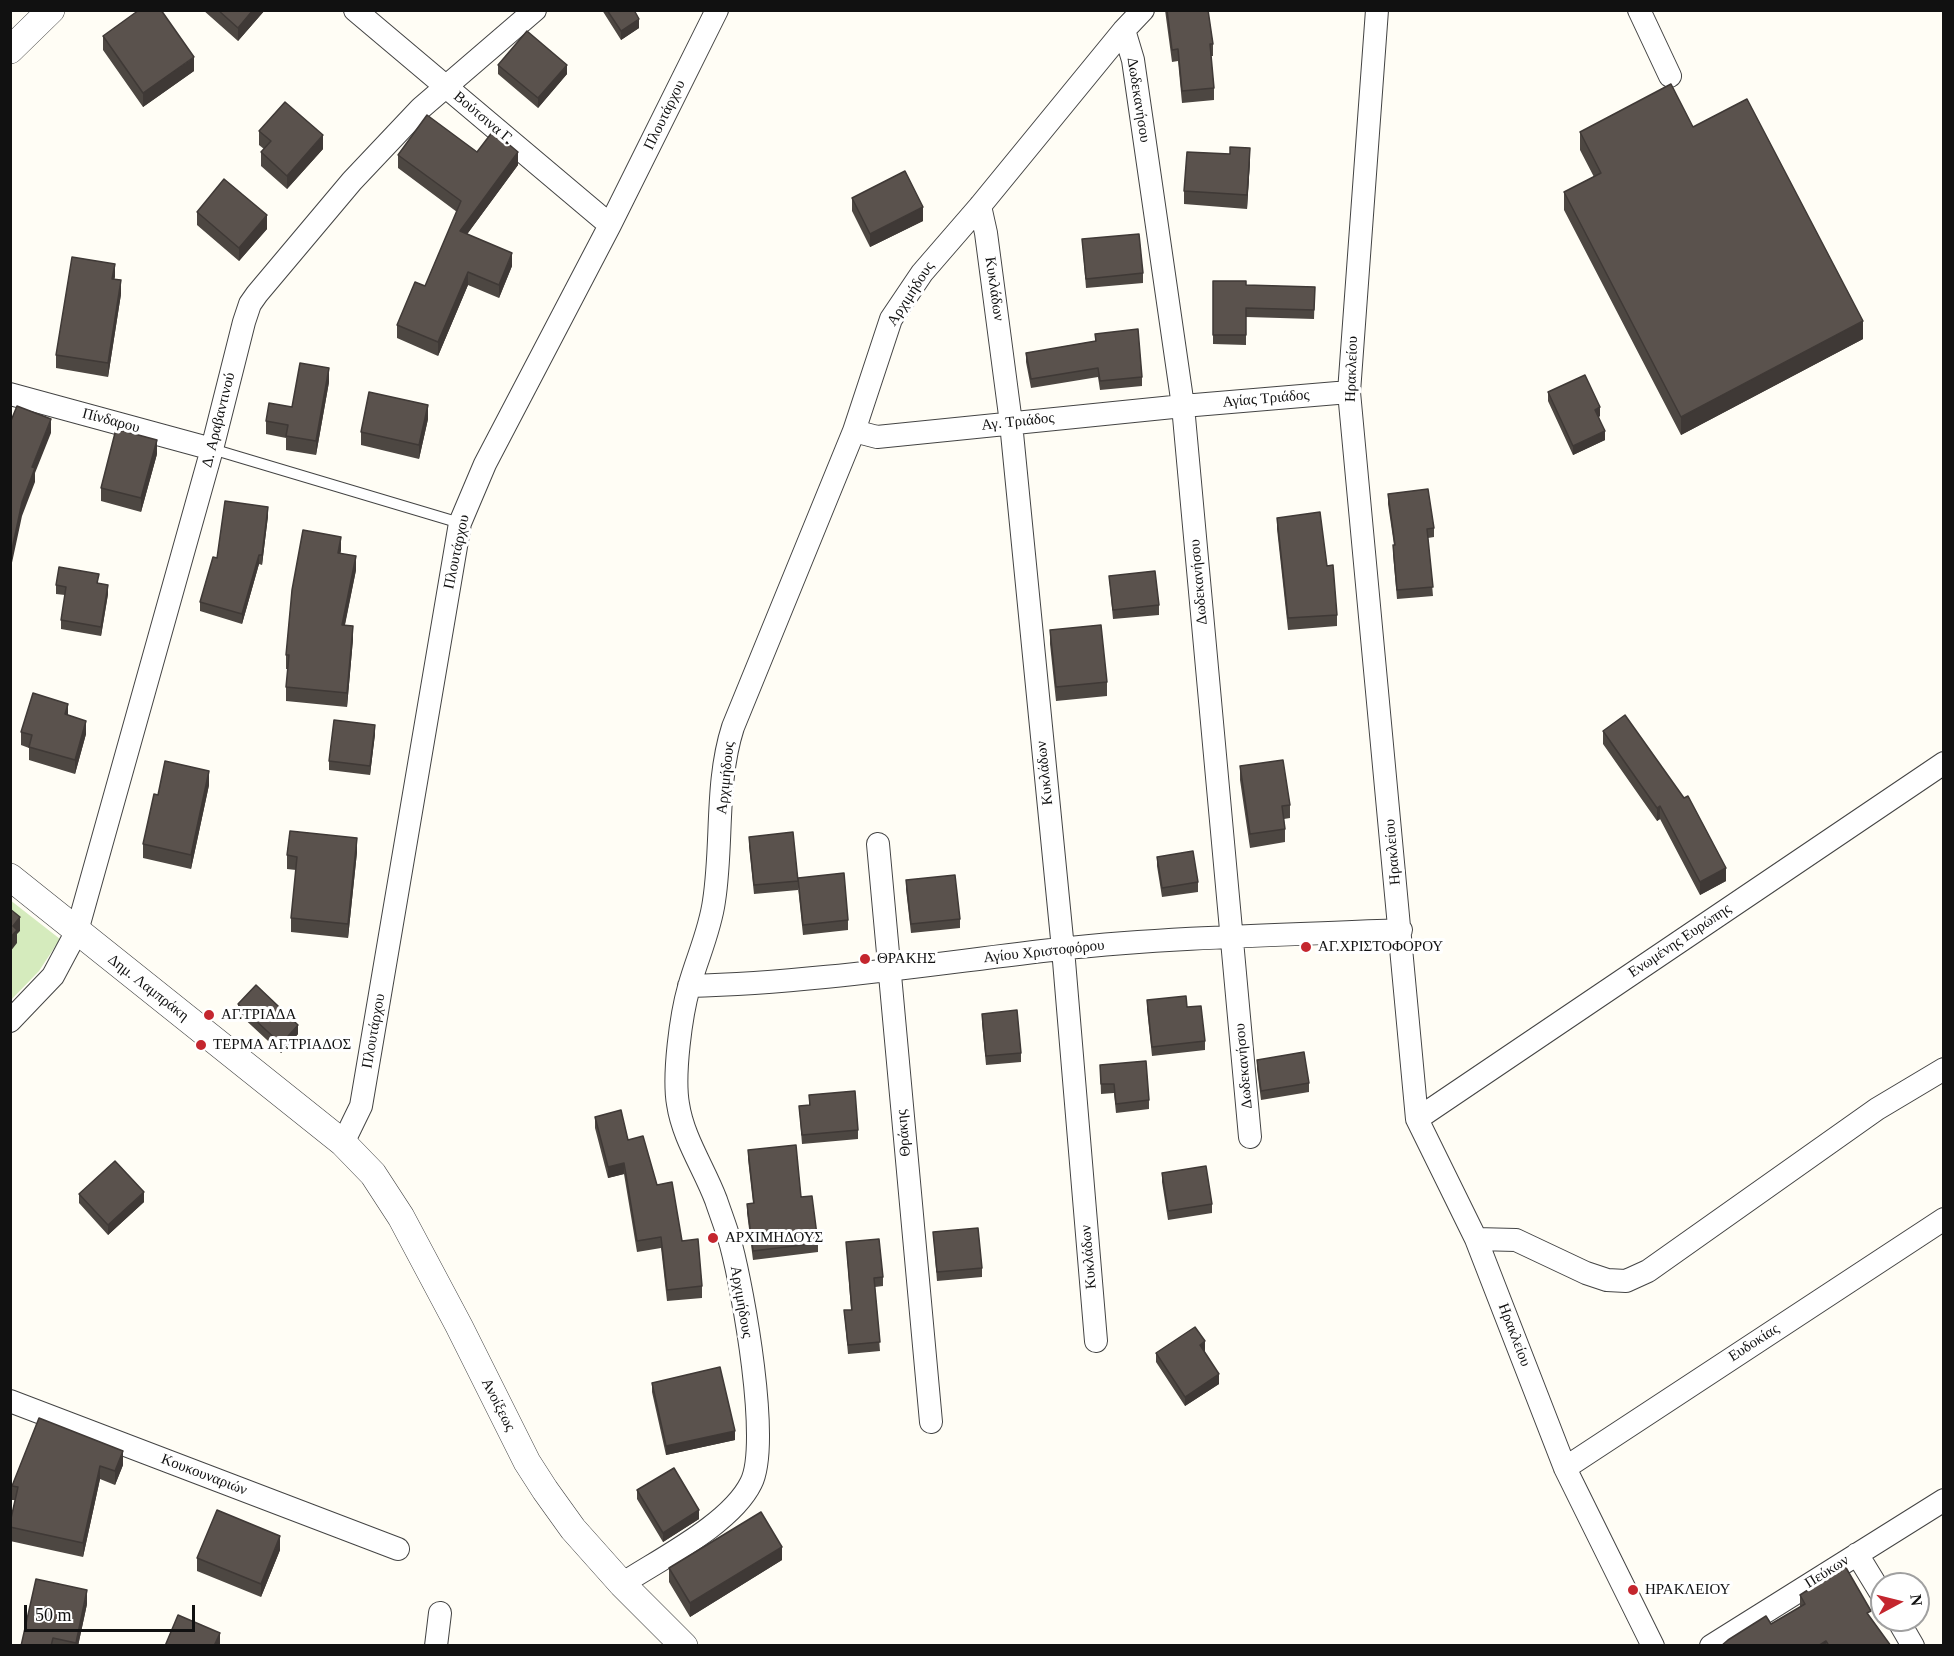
<!DOCTYPE html>
<meta charset="utf-8">
<style>
body{margin:0}
#map{position:relative;width:1954px;height:1656px;overflow:hidden;background:#fffdf5;font-family:Georgia,serif}
canvas{display:block}
.frame{position:absolute;inset:0;border:12px solid #111;pointer-events:none}
.north{position:absolute;left:1870px;top:1572px;width:60px;height:60px;box-sizing:border-box;background:#fff;border:2px solid #a0a0a0;border-radius:50%;rotate:83deg;font-size:16px;font-weight:700;line-height:24px;text-align:center;color:#111}
.north::after{content:'';display:block;margin:auto;width:21px;height:27px;background:#c4262e;clip-path:polygon(50% 0,100% 100%,50% 72%,0 100%)}
.scale{position:absolute;left:24px;top:1605px;width:171px;height:27px;box-sizing:border-box;border:3px solid #111;border-top:0;padding-left:8px;font-size:18px;line-height:21px;white-space:nowrap;color:#111;-webkit-text-stroke:4px #fff;paint-order:stroke}
</style>
<div id="map">
<canvas width="1954" height="1656"></canvas>
<div class="frame"></div>
<div class="north">N</div>
<div class="scale">50 m</div>
</div>
<script>
const ctx = document.querySelector('canvas').getContext('2d');
ctx.lineJoin = 'round';
function fill(path, color) { ctx.fillStyle = color; ctx.fill(path, 'evenodd'); }
function strokePath(path, color, width, dash) { ctx.strokeStyle = color; ctx.lineWidth = width; ctx.lineCap = dash ? 'butt' : 'round'; ctx.setLineDash(dash || []); ctx.stroke(path); }
function drawText(font, color, halo, rows, align = 'center') {
  ctx.font = font + ' Georgia,serif'; ctx.lineWidth = 6; ctx.setLineDash([]); ctx.textBaseline = 'middle'; ctx.strokeStyle = halo; ctx.fillStyle = color; for (const [text, x, y, turn = 0] of rows) {
    ctx.save(); ctx.translate(x, y); ctx.rotate((+turn || 0) * Math.PI / 180); ctx.textAlign = isNaN(turn) ? turn : align; if (halo) ctx.strokeText(text, 0, 0); ctx.fillText(text, 0, 0); ctx.restore();
  }
}
const green = new Path2D(`
 M10,900L60,939L39,971L11,1000Z`);
const service = new Path2D(`
 M212,449L460,523`);
const minor = new Path2D(`
 M355,10L610,225
 M1377,10L1349,392L1417,1119L1476,1239L1565,1468L1653,1646
 M1639,10L1670,76
 M1124,30L1133,60L1183,406L1250,1137
 M980,206L986,233L1011,423L1063,949L1096,1341
 M10,394L212,449
 M854,431L877,437L1183,406L1349,392
 M878,844L931,1422
 M689,986C813,983 937,963 1060,949C1173,937 1287,935 1401,930
 M10,1021L53,976L77,931L212,449L244,322L250,304L257,294L352,181L421,108L535,10
 M1417,1119L1944,763
 M343,1143L361,1106L460,523L485,464L610,225L717,10
 M1476,1239L1516,1240L1586,1273L1607,1280L1626,1281L1648,1271L1877,1109L1944,1069
 M10,1401L398,1549
 M1565,1468L1944,1219
 M1857,1554L1882,1595
 M622,1584C660,1559 731,1524 751,1483C771,1444 743,1290 731,1245C727,1230 721,1215 716,1200C704,1168 683,1138 678,1104C673,1075 681,1015 689,987C697,958 710,931 714,901C723,843 715,783 733,727L854,431L891,319L922,273L980,206L1124,30L1143,10
 M1898,1620L1913,1646
 M436,1646L440,1613
 M1711,1646L1944,1500`);
const tertiary = new Path2D(`
 M10,50L51,10
 M10,877L343,1143L373,1174L401,1217L459,1326L527,1462L545,1490L573,1529L622,1584L684,1646`);
const wall = new Path2D(`
 M203,10H265L238,41Z
 M602,10H634L639,28L621,40Z
 M1165,10H1208L1213,44V56H1211L1214,88V100L1182,103L1178,61L1172,62Z
 M103,36L194,71L143,107L103,50Z
 M498,65L567,74L538,108L498,74Z
 M1693,127L1863,339L1681,435L1564,210V192L1594,177L1580,150V132Z
 M259,131L323,149L287,189L261,166V152L264,149L259,145Z
 M477,152L518,165L467,234L512,266L499,298L468,285L438,356L397,338V325L425,286L457,212L398,168V155Z
 M1250,161L1247,209L1184,204V191Z
 M852,198L923,221L870,247L852,211Z
 M197,212L267,229L239,261L197,225Z
 M1082,239L1143,273V283L1086,288Z
 M1213,281L1246,285L1315,287L1314,319L1246,317V345L1213,344Z
 M121,294L108,377L56,368V355Z
 M1095,334L1142,377V386L1100,390L1098,377L1031,388L1026,362V353L1095,341Z
 M329,382L316,455L286,450V438L266,434V421L292,407Z
 M1548,392L1600,416L1599,417L1605,440L1573,455L1548,401Z
 M428,419L419,459L361,445V432Z
 M157,454L141,512L101,501V488Z
 M1388,494L1434,528V537L1428,538L1433,596L1397,599L1393,554V545H1394L1388,504Z
 M268,516L262,565L259,564L242,624L200,611V602Z
 M1277,518L1327,566L1337,615V626L1288,630L1277,529Z
 M341,551L340,553L356,570L345,625L353,639L347,707L286,701V687L288,669H286V655Z
 M1109,576L1159,605V615L1113,619Z
 M99,583L108,594L101,636L61,629V620L65,595L56,594V585Z
 M1050,630L1107,682V696L1056,701L1050,644Z
 M68,715L86,734L75,774L29,760V748L21,745V732Z
 M1603,731L1684,798L1726,881L1700,895L1660,819L1657,821L1603,744Z
 M375,734L370,775L329,770V761Z
 M1240,766L1290,805V818L1284,819L1285,829V842L1250,848L1240,780Z
 M209,785L191,869L143,858V844L158,795Z
 M749,837L798,881V890L754,894L749,846Z
 M357,852L348,938L291,932V918L296,870L287,869V855Z
 M1157,857L1198,882V892L1162,897L1157,866Z
 M798,878L848,920V930L803,935L798,887Z
 M906,880L960,919V928L911,933L906,889Z
 M1147,1000L1187,1007L1205,1041V1050L1152,1056L1147,1009Z
 M238,1004L298,1034L281,1053L238,1013Z
 M982,1014L1021,1053V1062L986,1065L982,1023Z
 M1257,1060L1309,1083V1092L1261,1100L1257,1069Z
 M1100,1065L1149,1100V1109L1116,1113L1114,1093L1101,1094Z
 M809,1095L858,1130V1139L802,1144L799,1106L809,1105Z
 M595,1117L628,1140L657,1185L702,1286V1298L667,1301L661,1248L637,1252L624,1174L608,1178L595,1128Z
 M748,1150L801,1197L818,1243V1252L753,1260L747,1213V1204L753,1203L748,1159Z
 M1162,1173L1212,1204V1213L1168,1220L1162,1182Z
 M79,1194L144,1202L108,1235L79,1203Z
 M933,1232L982,1268V1277L937,1281Z
 M846,1242L883,1277V1286L875,1287L880,1351L848,1354L844,1310H851Z
 M1204,1351L1219,1384L1185,1406L1156,1362V1353L1205,1351Z
 M652,1383L735,1440L666,1455L652,1392Z
 M123,1451V1465L115,1485L100,1479L83,1557L10,1541V1523L15,1500H12V1486Z
 M637,1490L699,1519L663,1542L637,1499Z
 M280,1550L261,1597L197,1571V1558Z
 M782,1560L690,1617L669,1582V1568Z
 M1800,1595L1871,1618L1891,1646H1721L1771,1624L1800,1607Z
 M87,1604L78,1646H21Z`);
const shadedWall = new Path2D(`
 M253,10H265L238,41V28Z
 M639,19V28L621,40V31Z
 M194,57V71L143,107V93Z
 M567,65V74L538,108V98Z
 M323,135V149L287,189V176Z
 M1250,148V161L1247,209V195Z
 M518,152V165L460,244V231Z
 M923,207V221L870,247V234Z
 M267,215V229L239,261V248Z
 M512,253V266L499,298V285Z
 M115,264V277L112,292V279Z
 M468,272V285L438,356V342Z
 M121,280V294L108,377V363Z
 M1863,321V339L1681,435V417Z
 M329,368V382L316,455V441Z
 M428,405V419L419,459V445Z
 M1600,407V416L1595,419V410Z
 M51,419V433L35,473V482L22,516L10,572V559L22,502L32,467Z
 M1605,431V440L1573,455V446Z
 M157,440V454L141,512V498Z
 M268,507V516L262,565V555Z
 M341,537V551L338,566V553Z
 M259,555V564L242,624V614Z
 M356,556V570L342,638V625Z
 M108,585V594L101,636V627Z
 M353,626V639L347,707V693Z
 M68,704V717L65,714Z
 M86,721V734L75,774V760Z
 M375,725V734L370,775V766Z
 M209,771V785L191,869V855Z
 M1660,806V819L1657,821V808Z
 M357,838V852L348,938V924Z
 M1726,868V881L1700,895V882Z
 M20,917V931L17,934V943L10,952V938L13,926Z
 M298,1025V1034L281,1053V1044Z
 M624,1163V1174L608,1178V1167Z
 M144,1192V1202L108,1235V1225Z
 M1205,1341V1351L1200,1354V1345Z
 M1219,1374V1384L1185,1406V1397Z
 M735,1431V1440L666,1455V1446Z
 M123,1451V1465L115,1485V1471Z
 M100,1466V1479L83,1557V1543Z
 M699,1510V1519L663,1542V1533Z
 M280,1536V1550L261,1597V1584Z
 M782,1547V1560L690,1617V1603Z
 M87,1590V1604L78,1646H76Z
 M220,1633V1646H214Z
 M1826,1641V1646H1818Z`);
const building = new Path2D(`
 M139,10H161L194,57L143,93L103,36Z
 M218,10H253L238,28Z
 M607,10H634L639,19L621,31Z
 M1167,10H1208L1213,44H1210L1214,88L1182,91L1178,49L1172,50Z
 M527,31L567,65L538,98L498,65Z
 M1671,84L1693,127L1747,99L1863,321L1681,417L1564,192L1601,173L1580,132Z
 M285,102L323,135L287,176L261,152L271,141L259,131Z
 M427,115L477,152L493,131L518,152L460,231L512,253L499,285L468,272L438,342L397,325L415,282L425,286L461,201L398,155Z
 M1230,147L1250,148L1247,195L1184,191L1187,152L1230,154Z
 M905,171L923,207L870,234L852,198Z
 M224,179L267,215L239,248L197,212Z
 M1139,234L1143,273L1086,279L1082,239Z
 M72,257L115,264L112,279L121,280L108,363L56,355Z
 M1213,281H1246V285L1315,287L1314,310L1246,308V335H1213Z
 M1138,329L1142,377L1100,381L1098,368L1031,379L1026,353L1096,341L1095,334Z
 M300,363L329,368L316,441L286,436L288,425L266,421L269,403L292,407Z
 M1585,375L1600,407L1595,410L1605,431L1573,446L1548,392Z
 M369,392L428,405L419,445L361,432Z
 M17,406L51,419L32,467L35,468L22,502L10,559V423Z
 M116,429L157,440L141,498L101,488Z
 M1428,489L1434,528L1427,529L1433,587L1397,590L1393,545H1395L1388,494Z
 M225,501L268,507L262,555H259L242,614L200,602L213,557L217,558Z
 M1320,512L1327,566L1333,565L1337,615L1288,618L1277,518Z
 M303,530L341,537L338,553L356,556L342,625L353,626L347,693L286,687L289,655H286L292,590Z
 M59,567L99,574L97,583L108,585L101,627L61,620L66,587L56,585Z
 M1155,571L1159,605L1113,610L1109,576Z
 M1101,625L1107,682L1056,687L1050,630Z
 M33,693L68,704L65,714L86,721L75,760L29,747L32,735L21,732Z
 M1625,715L1684,798L1688,796L1726,868L1700,882L1660,806L1657,808L1603,731Z
 M334,720L375,725L370,766L329,761Z
 M1283,760L1290,805L1282,806L1285,829L1250,834L1240,766Z
 M165,761L209,771L191,855L143,844L154,794L158,795Z
 M290,831L357,838L348,924L291,918L297,857L287,855Z
 M793,832L798,881L754,885L749,837Z
 M1193,851L1198,882L1162,888L1157,857Z
 M844,873L848,920L803,925L798,878Z
 M955,875L960,919L911,924L906,880Z
 M10,909L20,917L13,926L17,930L10,938Z
 M256,985L298,1025L281,1044L238,1004Z
 M1186,996L1187,1007L1201,1006L1205,1041L1152,1047L1147,1000Z
 M1017,1010L1021,1053L986,1056L982,1014Z
 M1304,1052L1309,1083L1261,1091L1257,1060Z
 M1146,1061L1149,1100L1116,1104L1114,1084H1101L1100,1065Z
 M855,1091L858,1130L802,1135L799,1106L810,1105L809,1095Z
 M621,1110L628,1140L643,1136L657,1185L672,1182L682,1241L698,1239L702,1286L667,1290L661,1237L637,1241L624,1163L608,1167L595,1117Z
 M796,1145L801,1197L812,1196L818,1243L753,1251L747,1204L754,1203L748,1150Z
 M115,1161L144,1192L108,1225L79,1194Z
 M1206,1166L1212,1204L1168,1211L1162,1173Z
 M978,1228L982,1268L937,1272L933,1232Z
 M879,1239L883,1277L874,1278L880,1342L848,1345L844,1310H852L846,1242Z
 M1195,1327L1205,1341L1200,1345L1219,1374L1185,1397L1156,1353Z
 M720,1367L735,1431L666,1446L652,1383Z
 M39,1418L123,1451L115,1471L100,1466L83,1543L10,1527V1523L18,1487L12,1486Z
 M674,1468L699,1510L663,1533L637,1490Z
 M217,1510L280,1536L261,1584L197,1558Z
 M761,1512L782,1547L690,1603L669,1568Z
 M1845,1566L1871,1611L1867,1613L1891,1646H1829L1826,1641L1818,1646H1721L1728,1640L1766,1616L1771,1624L1805,1604L1800,1595Z
 M36,1579L87,1590L76,1643L53,1638L51,1646H21Z
 M178,1615L220,1633L214,1646H165Z`);
const markers = [
 [1306,947,6,"#c4262e"],
 [865,959,6,"#c4262e"],
 [209,1015,6,"#c4262e"],
 [201,1045,6,"#c4262e"],
 [713,1238,6,"#c4262e"],
 [1633,1590,6,"#c4262e"]
];
const streetNames = [
 ["Δωδεκανήσου",1138,100,81],
 ["Πλουτάρχου",665,115,-64],
 ["Βούτσινα Γ.",483,118,40],
 ["Κυκλάδων",994,289,82],
 ["Αρχιμήδους",911,294,-57],
 ["Ηρακλείου",1352,369,-88],
 ["Αγίας Τριάδος",1266,399,-5],
 ["Δ. Αραβαντινού",219,420,-76],
 ["Πίνδαρου",111,421,15],
 ["Αγ. Τριάδος",1018,422,-6],
 ["Πλουτάρχου",457,552,-78],
 ["Δωδεκανήσου",1199,582,-95],
 ["Κυκλάδων",1045,773,-96],
 ["Αρχιμήδους",726,778,-84],
 ["Ηρακλείου",1393,852,-95],
 ["Ενωμένης Ευρώπης",1680,941,-34],
 ["Αγίου Χριστοφόρου",1044,952,-6],
 ["Δημ. Λαμπράκη",148,988,38],
 ["Πλουτάρχου",374,1031,-80],
 ["Δωδεκανήσου",1244,1066,-95],
 ["Θράκης",904,1133,-95],
 ["Κυκλάδων",1089,1257,-95],
 ["Αρχιμήδους",741,1302,80],
 ["Ηρακλείου",1514,1335,69],
 ["Ευδοκίας",1754,1343,-33],
 ["Ανοίξεως",498,1405,63],
 ["Κουκουναριών",204,1475,21],
 ["Πεύκων",1827,1572,-32]
];
const poiNames = [
 ["ΑΓ.ΧΡΙΣΤΟΦΟΡΟΥ",1318,947],
 ["ΘΡΑΚΗΣ",877,959],
 ["ΑΓ.ΤΡΙΑΔΑ",221,1015],
 ["ΤΕΡΜΑ ΑΓ.ΤΡΙΑΔΟΣ",213,1045],
 ["ΑΡΧΙΜΗΔΟΥΣ",725,1238],
 ["ΗΡΑΚΛΕΙΟΥ",1645,1590]
];
fill(green, '#d5ebbd');
strokePath(service, '#444', 12);
strokePath(minor, '#444', 24);
strokePath(tertiary, '#444', 28);
strokePath(service, '#fff', 10);
strokePath(minor, '#fff', 22);
strokePath(tertiary, '#fff', 27);
fill(wall, '#4d4742');
fill(shadedWall, '#3f3936');
fill(building, '#5a524d');
strokePath(building, '#3f3936', 1.5);
for (const [x, y, r, color] of markers) { const dot = new Path2D(); dot.arc(x, y, r, 0, 2 * Math.PI); ctx.fillStyle = color; ctx.fill(dot); strokePath(dot, '#fff', 2); }
drawText('15px', '#111', '#fff', streetNames);
drawText('15px', '#111', '#fff', poiNames, 'left');
</script>
